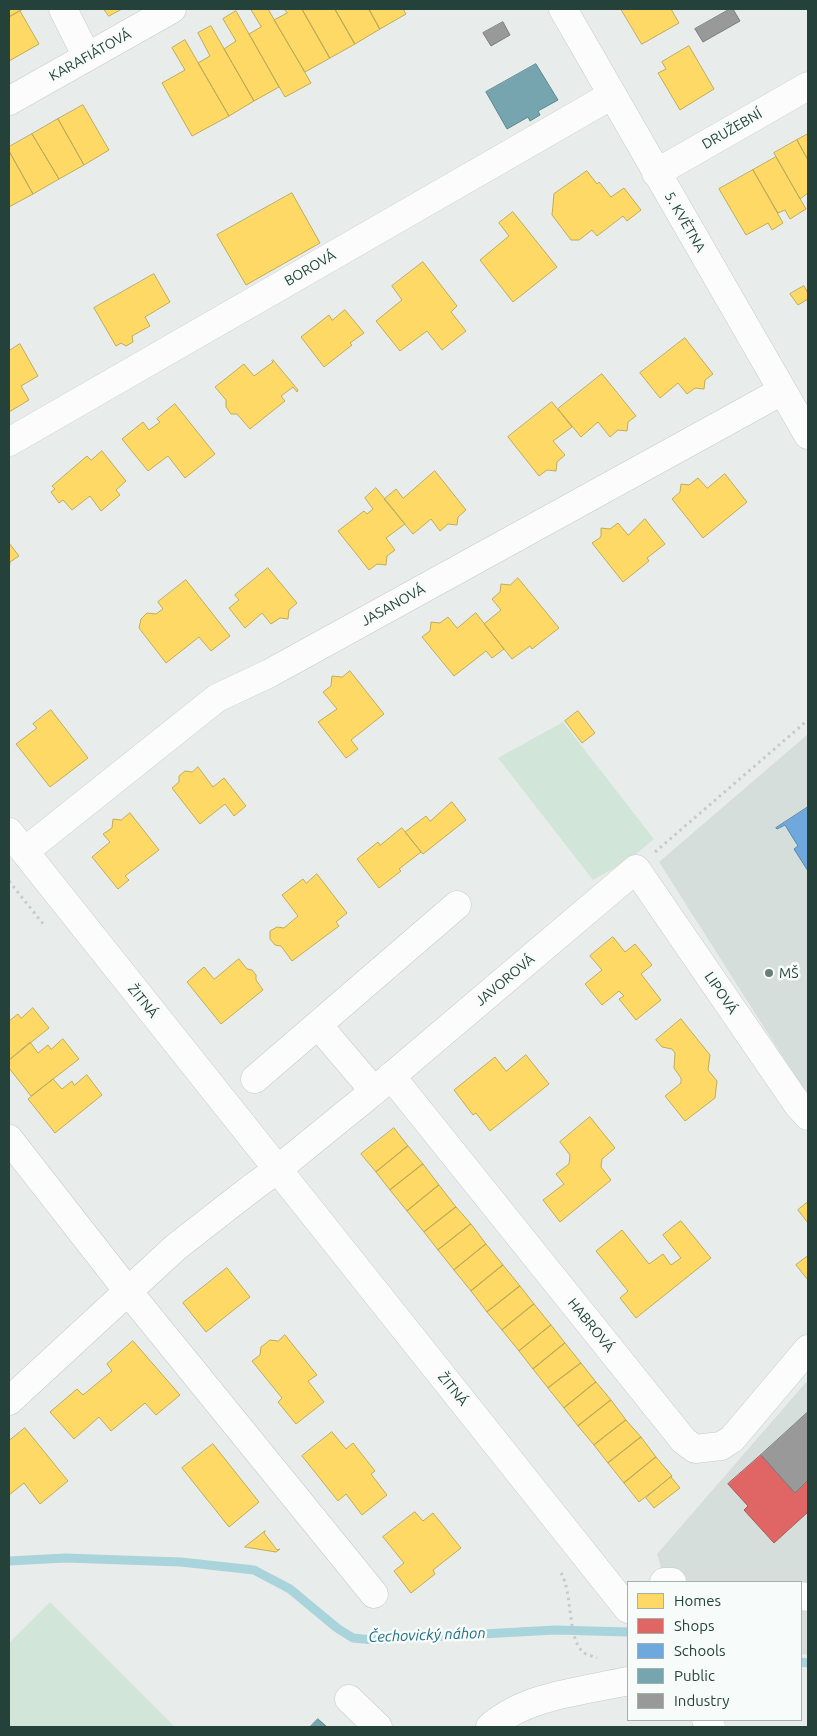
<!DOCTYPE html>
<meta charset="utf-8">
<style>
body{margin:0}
#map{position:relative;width:817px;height:1736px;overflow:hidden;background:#e8edeb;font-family:Ubuntu,sans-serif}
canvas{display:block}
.frame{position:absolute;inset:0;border:10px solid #24423a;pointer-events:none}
.legend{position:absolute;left:627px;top:1581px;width:175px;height:140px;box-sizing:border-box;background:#f7fbf9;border:1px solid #a3b1ad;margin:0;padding:6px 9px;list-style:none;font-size:15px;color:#24423a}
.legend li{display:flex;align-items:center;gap:10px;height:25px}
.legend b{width:25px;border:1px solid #a3b1ad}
</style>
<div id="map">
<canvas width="817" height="1736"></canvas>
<div class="frame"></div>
<ul class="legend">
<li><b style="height:14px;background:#ffd966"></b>Homes</li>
<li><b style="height:14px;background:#e06666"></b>Shops</li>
<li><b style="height:14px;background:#6fa8dc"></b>Schools</li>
<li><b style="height:14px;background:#76a5af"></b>Public</li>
<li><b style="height:14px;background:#999"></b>Industry</li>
</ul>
</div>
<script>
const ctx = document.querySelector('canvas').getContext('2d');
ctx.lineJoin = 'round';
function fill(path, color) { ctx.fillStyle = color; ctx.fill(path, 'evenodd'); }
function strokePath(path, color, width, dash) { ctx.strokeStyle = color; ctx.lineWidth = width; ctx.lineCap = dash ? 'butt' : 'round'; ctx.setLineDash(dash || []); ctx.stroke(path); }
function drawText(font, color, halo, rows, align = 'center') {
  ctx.font = font + ' Ubuntu,sans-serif'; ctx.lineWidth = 5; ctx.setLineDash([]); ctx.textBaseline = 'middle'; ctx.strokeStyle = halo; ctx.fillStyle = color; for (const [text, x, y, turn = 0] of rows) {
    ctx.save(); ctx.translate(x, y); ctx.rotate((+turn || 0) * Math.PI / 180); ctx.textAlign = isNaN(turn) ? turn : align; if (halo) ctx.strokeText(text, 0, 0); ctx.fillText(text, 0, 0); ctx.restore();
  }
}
const built = new Path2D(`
 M808,734V1093L800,1084L659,862Z
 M808,1380V1655L801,1654V1582H665L657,1554Z`);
const green = new Path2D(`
 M563,722L654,839L630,859L593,880L498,758Z
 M50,1602L175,1727H9V1643Z`);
const homes = new Path2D(`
 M9,9H23L9,17Z
 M104,9H122L109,16Z
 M251,9H268L311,83L285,97L249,34L261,27Z
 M284,9H302L330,58L305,72L274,20L287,13Z
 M302,9H335L355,44L330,58Z
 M335,9H369L380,29L355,44Z
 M369,9H403L406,14L380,29Z
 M621,9H671L679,23L642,44Z
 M20,11L39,44L9,61V17Z
 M236,11L279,87L254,101L224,49L236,41L223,19Z
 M211,26L254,101L229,116L198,63L210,56L198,33Z
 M185,40L229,116L192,136L162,83L185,70L172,48Z
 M689,46L714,89L680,110L658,73L666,69L662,62Z
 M83,105L109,150L84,165L58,119Z
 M58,119L84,165L59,179L32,134Z
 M32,134L59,179L33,194L9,151V147Z
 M808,134V160L797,140Z
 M797,140L808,160V193L800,199L774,153Z
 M9,151L33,194L9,207Z
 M776,157L806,209L790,219L785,210L778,213L753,170Z
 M753,170L783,223L772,230L768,223L746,235L719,189Z
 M587,171L597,184L599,182L611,197L624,188L641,210L627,221L623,216L597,236L592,230L579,240H571L552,215L554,194Z
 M292,193L320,243L246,285L217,235Z
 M513,212L557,267L513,302L480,260L509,236L499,223Z
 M423,262L457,306L451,312L466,331L442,350L427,331L400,351L376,321L402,300L392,286Z
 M154,274L170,302L145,317L150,326L132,336L133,342L126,346L121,343L116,346L94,308Z
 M804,286L808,293V299L798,305L790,294Z
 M345,310L364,333L350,343L352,345L324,367L301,337L329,315L332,320Z
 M685,338L713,374L705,380L704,389L695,388L687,394L678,383L660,398L640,373Z
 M20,344L38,376L21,386L29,400L9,412V351Z
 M273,360L298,390L297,392L293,387L281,396L285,401L250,429L237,414H231L226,407V400L215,387L244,364L254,376L273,362L272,361Z
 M602,374L636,416L628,422L627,431L618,430L610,437L598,422L581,437L558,409Z
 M552,402L572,427L553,441L565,455L557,462L556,471L547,470L539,476L508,437Z
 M175,404L215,454L185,478L168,456L148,471L122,439L143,422L149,430L160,422L157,419Z
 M102,451L126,481L116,490L120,495L101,511L90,496L72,510L63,500L59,503L51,492L55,489L52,486L87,456L91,460Z
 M435,471L466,510L458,517L457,525L448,524L440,531L431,519L413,534L384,499L396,489L403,498Z
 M725,474L747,502L703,538L672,499L680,492L681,484L689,485L698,478L707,488Z
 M376,488L405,524L386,538L395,550L387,556L386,565L377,564L369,570L338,531L364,511L367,514L373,509L365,498Z
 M645,519L665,544L647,558L649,561L623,582L592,543L601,537V528L610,529L618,523L628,535Z
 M9,543L19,556L10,562L9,571Z
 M268,568L297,603L289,610L288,619L280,618L271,624L262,613L245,628L229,608L239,600L235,595Z
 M518,578L559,628L532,649L530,646L512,659L484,624L501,610L492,599L500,592L501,584L510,585Z
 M186,580L230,636L211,651L199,637L166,663L139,628L141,619L147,613L156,614L163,609L158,602Z
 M476,613L504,649L492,658L486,651L454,676L422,637L430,631L431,622L440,623L448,617L457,628Z
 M350,671L384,714L351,740L358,749L346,758L318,722L337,709L323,692L331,686L332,676L342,677Z
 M51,710L88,758L50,787L16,744L37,728L33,724Z
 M578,711L595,733L582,743L565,721Z
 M198,767L213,787L224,778L246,806L234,816L225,804L200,824L172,788L179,782V776L185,771L192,772Z
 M452,802L466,820L423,854L405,832L426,816L430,821Z
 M130,813L159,850L125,876L129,880L118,889L92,857L110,842L103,834L112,828L113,819L121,820Z
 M402,828L421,852L399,869L401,871L379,888L357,859L378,842L380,845Z
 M317,874L347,913L336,922L339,926L292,961L281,946L275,945L270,939V931L277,927L284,928L298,916L282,895L303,879L306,883Z
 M613,937L625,952L635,944L652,965L641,974L661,1000L636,1020L619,999L624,996L619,991L602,1005L585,984L602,970L590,956Z
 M239,959L247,969L252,970L256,975V980L263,990L221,1024L187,982L204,967L214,979Z
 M33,1008L49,1028L9,1060V1021L18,1014L21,1018Z
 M681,1019L710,1055L708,1070L717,1081L715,1098L685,1121L665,1096L681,1083V1078L674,1068L675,1053L672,1049L662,1047L656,1040Z
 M63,1039L79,1059L31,1096L9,1068V1060L30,1042L38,1053L48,1045L51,1049Z
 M526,1055L549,1084L490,1131L476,1113L473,1115L454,1090L495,1057L506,1071Z
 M87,1075L102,1095L55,1133L28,1099L53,1079L62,1089L72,1081L74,1085Z
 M590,1117L615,1148L602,1159L601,1167L611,1180L560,1222L543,1200L564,1184L556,1174L569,1164L570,1155L560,1142Z
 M394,1128L408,1146L376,1172L361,1154Z
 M408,1146L423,1164L390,1190L376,1172Z
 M423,1164L439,1185L407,1211L390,1190Z
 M439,1185L456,1207L424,1232L407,1211Z
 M808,1202V1223L798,1210Z
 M456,1207L471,1224L438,1250L424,1232Z
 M681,1221L711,1258L636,1318L620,1298L628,1291L596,1251L622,1230L649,1264L663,1254L671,1265L681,1258L663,1235Z
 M471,1224L486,1244L454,1270L438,1250Z
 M486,1244L503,1265L471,1291L454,1270Z
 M808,1256V1280L796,1265Z
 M503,1265L520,1286L487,1312L471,1291Z
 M227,1268L250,1297L206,1332L183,1303Z
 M520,1286L534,1304L502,1330L487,1312Z
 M534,1304L551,1325L519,1351L502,1330Z
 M551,1325L565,1343L533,1369L519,1351Z
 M285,1335L317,1375L308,1381L324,1402L296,1424L278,1402L282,1398L252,1361L260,1355L261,1347L270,1340L278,1341Z
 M133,1341L180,1395L156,1415L145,1403L111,1431L99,1417L74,1439L50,1412L77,1389L83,1395L112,1371L107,1364Z
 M565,1343L581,1363L548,1388L533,1369Z
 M581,1363L596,1382L564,1408L548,1388Z
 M596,1382L611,1400L578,1426L564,1408Z
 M611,1400L626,1420L594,1445L578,1426Z
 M626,1420L641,1437L608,1463L594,1445Z
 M25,1428L68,1481L40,1504L24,1483L9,1495V1441Z
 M332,1432L346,1449L353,1443L375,1471L371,1474L387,1495L362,1515L346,1494L338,1501L302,1456Z
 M641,1437L656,1457L624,1483L608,1463Z
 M213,1444L259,1502L229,1527L182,1468Z
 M656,1457L672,1476L639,1502L624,1483Z
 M671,1477L680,1488L654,1508L646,1498Z
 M415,1512L423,1521L433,1513L461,1548L433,1570L435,1574L411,1593L394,1571L404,1563L383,1537Z
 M265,1531L264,1533L277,1550L280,1549L276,1552L245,1547Z`);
const shops = new Path2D(`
 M761,1455L795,1493L808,1480V1512L774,1543L744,1510L748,1506L728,1484Z`);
const schools = new Path2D(`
 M808,807V871L794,849L798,846L785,825L777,829L776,828Z`);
const public = new Path2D(`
 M536,64L558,100L538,111L540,115L530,121L528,117L507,129L486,92Z
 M318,1719L327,1727H310Z`);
const industry = new Path2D(`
 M730,9H733L740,21L703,42L695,29Z
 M503,22L510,35L491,46L483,33Z
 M808,1412V1480L795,1493L761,1455Z`);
const stream = new Path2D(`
 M9,1561L65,1558L181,1562L254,1570L290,1589L337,1628L353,1638L373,1640L555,1630L628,1632
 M801,1662L808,1663`);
const path = new Path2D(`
 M655,852L808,720
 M9,881L44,925
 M561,1573C573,1593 567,1638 583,1652C586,1655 593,1656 597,1658`);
const minor = new Path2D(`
 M63,9L87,57
 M563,9L808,435
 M9,101L172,9
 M656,173L808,86
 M9,442L612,95
 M9,832L628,1609
 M25,851L217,698L270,673L782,391
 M318,1025L374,1091
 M391,1076L684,1441L695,1449L721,1446L732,1439L808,1349
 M255,1079L457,905
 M9,1139L127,1290L374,1594
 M9,1401L176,1247L253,1187L278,1169L374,1091L636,869L798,1105L808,1116
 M664,1582H672
 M801,1596L808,1597
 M349,1699L378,1727
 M706,1720L711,1727
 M490,1727C527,1695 583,1691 628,1681`);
const markers = [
 [769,973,5,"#697e78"]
];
const streetNames = [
 ["KARAFIÁTOVÁ",90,55,-29],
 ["DRUŽEBNÍ",732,129,-30],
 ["5. KVĚTNA",685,222,60],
 ["BOROVÁ",310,268,-30],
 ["JASANOVÁ",393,605,-29],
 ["JAVOROVÁ",505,980,-40],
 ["LIPOVÁ",721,993,56],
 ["ŽITNÁ",143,1001,51],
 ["HABROVÁ",591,1325,51],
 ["ŽITNÁ",453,1389,51]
];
const poiNames = [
 ["MŠ",779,973]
];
const waterNames = [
 ["Čechovický náhon",427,1635,-2]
];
fill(built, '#d6dedb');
fill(green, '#d1e6d8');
fill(homes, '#ffd966');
strokePath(homes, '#bdac59', 1);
fill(shops, '#e06666');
strokePath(shops, '#a85b59', 1);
fill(schools, '#6fa8dc');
strokePath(schools, '#5889ab', 1);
fill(public, '#76a5af');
strokePath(public, '#5d878c', 1);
fill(industry, '#999');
strokePath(industry, '#767f7c', 1);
strokePath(stream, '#a9d4db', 9);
strokePath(minor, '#c5cac8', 29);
strokePath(path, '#c3ccca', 3, [2.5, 4]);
strokePath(minor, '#fcfcfc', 28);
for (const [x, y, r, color] of markers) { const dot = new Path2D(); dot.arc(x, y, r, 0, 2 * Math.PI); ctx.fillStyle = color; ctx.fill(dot); strokePath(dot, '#f7fbf9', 2); }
drawText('14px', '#24423a', '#f7fbf9', streetNames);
drawText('14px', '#24423a', '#f7fbf9', poiNames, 'left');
drawText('italic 15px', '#1c6f80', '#f7fbf9', waterNames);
</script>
